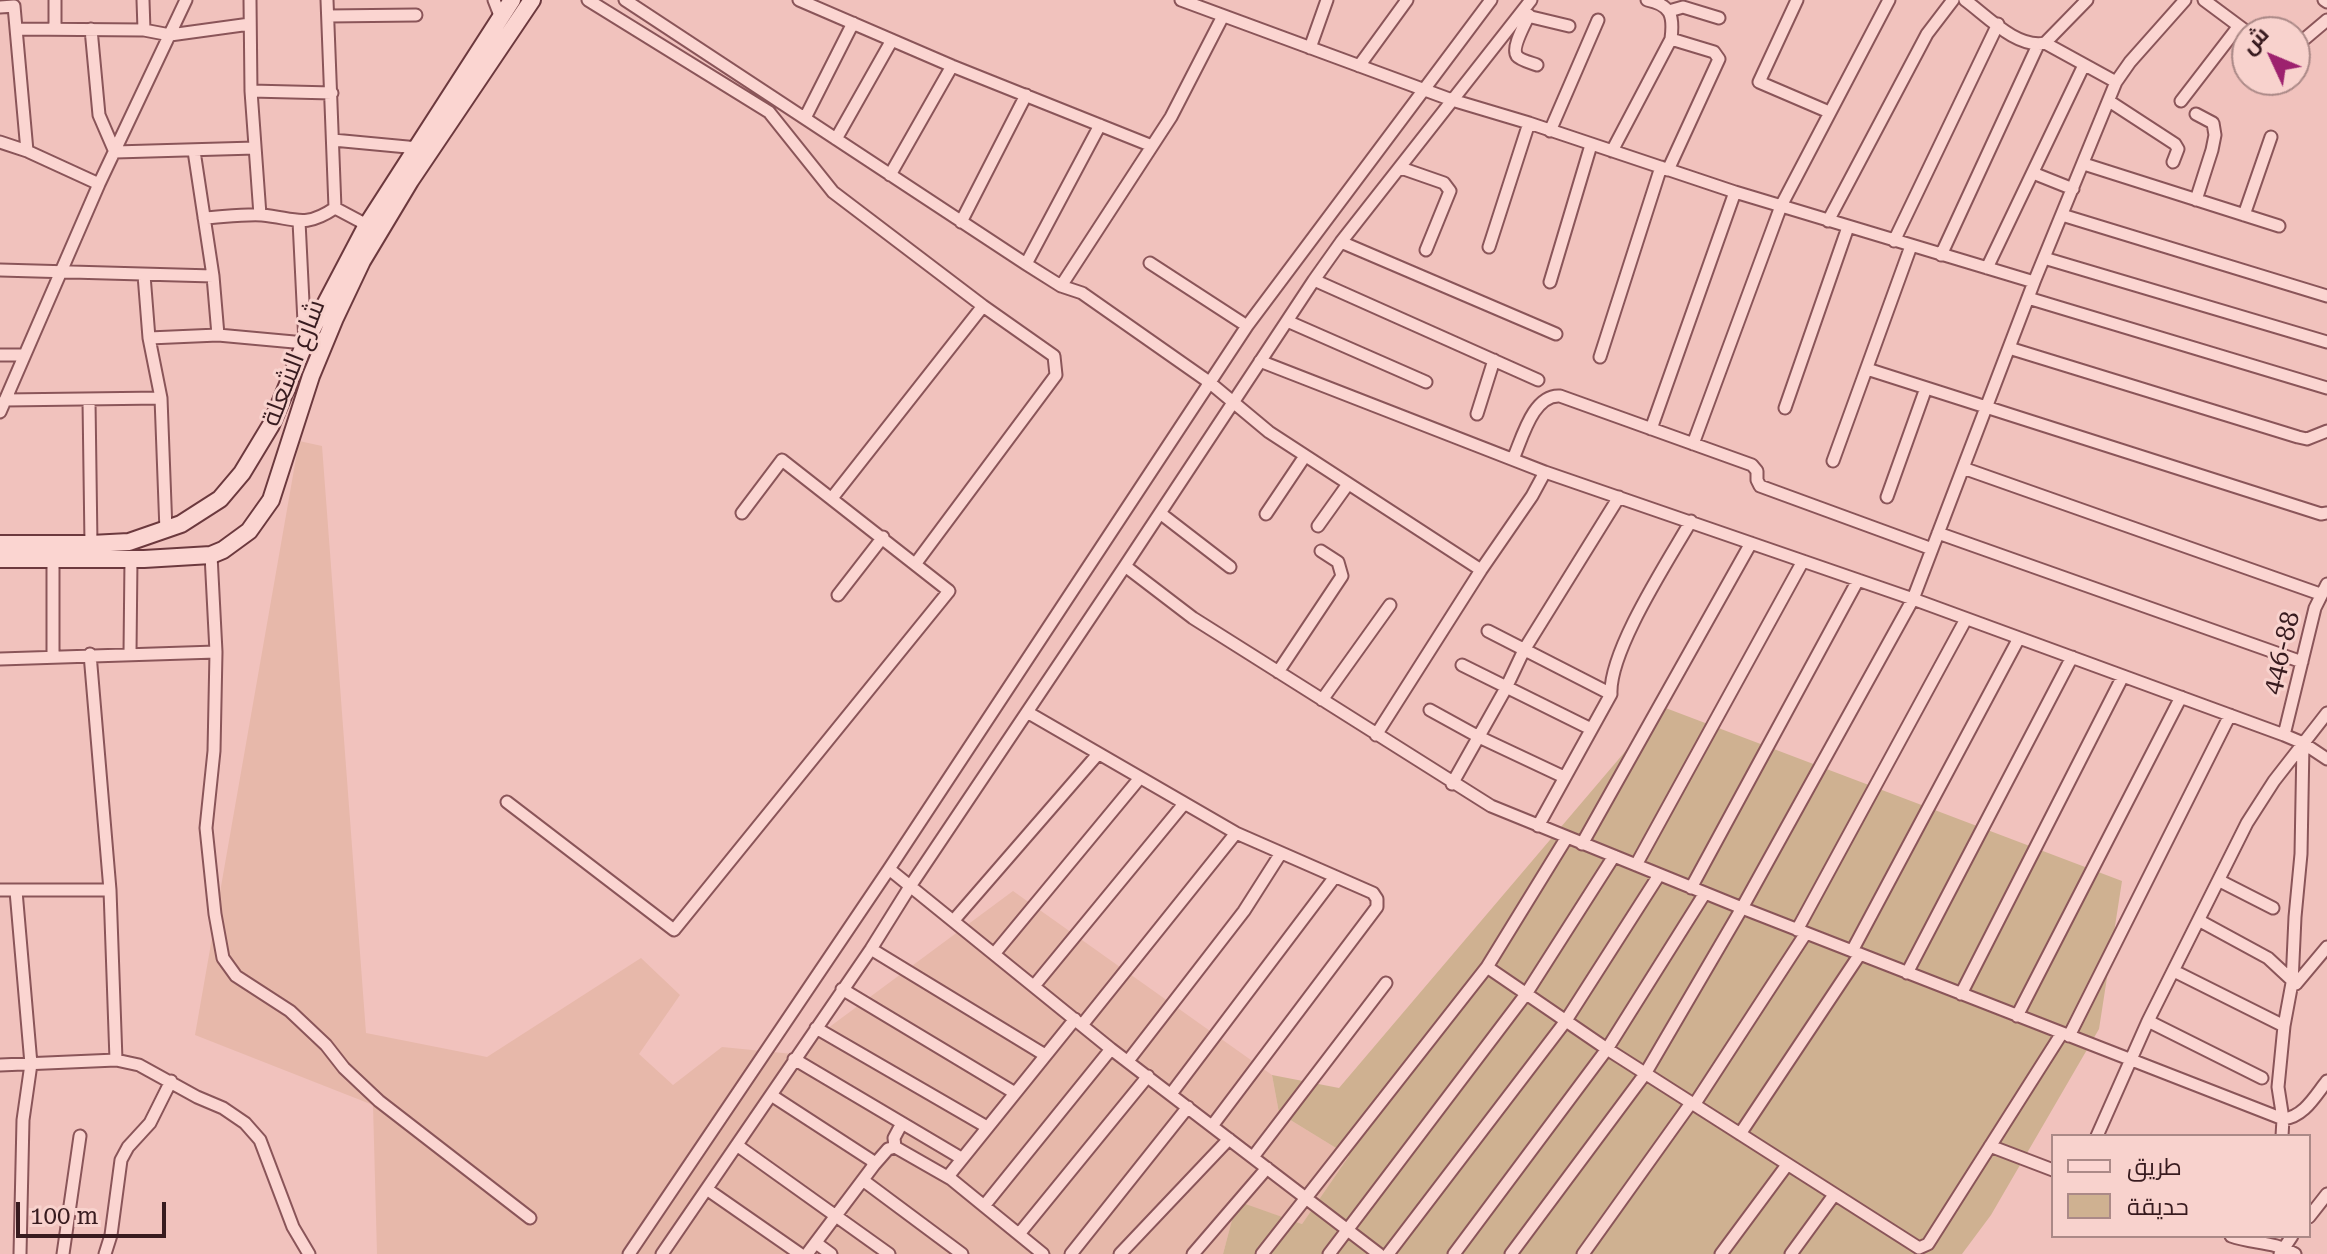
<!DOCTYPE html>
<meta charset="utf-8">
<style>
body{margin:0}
#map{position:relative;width:2327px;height:1254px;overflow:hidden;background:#f1c2bd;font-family:"Roboto Serif",Cairo,serif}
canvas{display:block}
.legend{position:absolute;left:2051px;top:1134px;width:260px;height:104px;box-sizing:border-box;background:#f8d2cd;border:2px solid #ab8987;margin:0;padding:10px 14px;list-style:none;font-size:24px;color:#381b1f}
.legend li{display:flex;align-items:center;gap:16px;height:40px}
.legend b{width:40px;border:2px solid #ab8987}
.north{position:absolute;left:2231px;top:16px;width:80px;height:80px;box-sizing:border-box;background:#f8d2cd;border:2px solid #ab8987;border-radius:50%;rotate:314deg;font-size:22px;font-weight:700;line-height:32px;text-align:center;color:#381b1f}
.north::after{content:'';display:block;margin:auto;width:28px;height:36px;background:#9d216e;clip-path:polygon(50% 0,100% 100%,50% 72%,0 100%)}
.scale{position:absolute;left:16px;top:1202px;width:150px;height:36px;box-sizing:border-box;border:4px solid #381b1f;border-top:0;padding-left:10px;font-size:24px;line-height:28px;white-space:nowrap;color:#381b1f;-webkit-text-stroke:6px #f8d2cd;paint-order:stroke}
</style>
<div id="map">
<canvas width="2327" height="1254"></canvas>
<ul class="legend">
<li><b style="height:10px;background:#fbd5d1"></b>طريق</li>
<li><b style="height:22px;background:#cfb191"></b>حديقة</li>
</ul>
<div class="north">ش</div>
<div class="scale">100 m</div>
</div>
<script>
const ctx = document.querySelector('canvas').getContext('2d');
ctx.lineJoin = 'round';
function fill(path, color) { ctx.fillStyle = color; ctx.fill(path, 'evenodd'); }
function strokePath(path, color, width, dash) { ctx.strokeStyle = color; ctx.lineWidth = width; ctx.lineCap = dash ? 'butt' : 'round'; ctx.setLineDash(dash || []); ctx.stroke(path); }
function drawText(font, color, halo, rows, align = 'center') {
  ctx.font = font + ' "Roboto Serif",Cairo,serif'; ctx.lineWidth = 6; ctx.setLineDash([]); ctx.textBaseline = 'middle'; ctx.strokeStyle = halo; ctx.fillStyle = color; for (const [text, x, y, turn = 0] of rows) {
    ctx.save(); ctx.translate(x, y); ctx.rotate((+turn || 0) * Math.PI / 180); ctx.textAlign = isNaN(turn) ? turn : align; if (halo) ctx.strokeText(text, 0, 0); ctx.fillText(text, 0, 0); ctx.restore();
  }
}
const farmland = new Path2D(`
 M299,441L322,446L366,1033L487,1057L641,958L680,995L639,1054L673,1085L722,1047L793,1054L1013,891L1272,1075L1279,1113L1349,1156L1302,1224L1237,1202L1223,1254H377L373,1105L195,1035Z`);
const green = new Path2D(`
 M1663,707L2122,881L2099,1029L1991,1215L1962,1254H1223L1237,1201L1302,1224L1349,1156L1279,1113L1272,1075L1339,1088Z`);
const street = new Path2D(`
 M143,0L144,30
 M250,0L251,91L260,215
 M327,0L335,208
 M494,0L501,18
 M588,0L769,112L833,192L983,306L1054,356L1056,375L916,563
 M625,0L1026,264L1061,286L1082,293L1209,382L1269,432L1481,570L1532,496L1545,472
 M799,0L952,66L1152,146
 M1181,0L1452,100L1529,123L1735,192L2034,282
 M1797,0L1759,82L1829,112
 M1965,0C1987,16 2017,49 2045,43L2087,0
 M2204,0L2247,32
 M2324,0L2327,2
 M0,7L14,6L27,151
 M1669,11L1683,7L1719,18
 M1523,15L1569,26
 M1529,15C1525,24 1511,48 1517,56C1520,60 1532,63 1537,65
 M328,16L416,15
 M17,29L144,30L170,35L250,24
 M55,29V0
 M91,29L99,115L115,152L255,148
 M2045,43L2116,82
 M2295,47L2327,20
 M1310,48L1327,0
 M1359,66L1407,0
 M251,91L332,93
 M2109,101L2175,144L2178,149L2173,162
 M2181,101L2238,27
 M2196,114L2213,123L2215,135L2212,150L2196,200
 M805,118L853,23
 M1550,131L1598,20
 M836,139L892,40
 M333,140L418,148
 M0,142L27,151L99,184
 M194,151L213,276L218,335
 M1612,151L1671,39C1674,15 1671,5 1647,0
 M2084,164L2279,226
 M1401,168L1444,183L1450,191L1426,250
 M1668,170L1719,59L1714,52L1671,39
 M2033,173L2073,189
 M890,175L952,66
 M2062,215L2327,296
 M2244,215L2271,137
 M204,218C223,217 243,214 262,215C295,218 304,229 335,208L367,225
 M1828,221L1927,34L1953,0
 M961,222L1026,95
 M1894,241L1998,24
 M1341,242L1556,334
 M1489,247L1529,123
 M1941,255L2038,45
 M2044,258L2327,342
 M1150,263L1247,326
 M1026,264L1100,125
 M1987,268L2084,65
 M0,270L213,276
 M144,275L149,338L161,398L166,531
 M1314,280L1538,380
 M1550,282L1591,145
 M1061,286L1171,117L1223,16
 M2028,298L2327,388
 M1287,321L1426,382
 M149,338L218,335L305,343L299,221
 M2009,348L2298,437L2307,439L2327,431
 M0,355H24
 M1600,357L1661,167
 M1260,361L1545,472L1913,599L2284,735L2303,743L2327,759
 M1867,369L2321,514L2327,513
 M5,400L161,398
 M89,401L91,544
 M1785,408L1848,227
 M0,412L99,184L186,0
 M1477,414L1494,360
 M1651,429L1735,192
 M1693,444L1781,206L1889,0
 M1513,459C1522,439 1533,394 1560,396L1752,465L1757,471V480L1760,486L1932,549
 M1833,461L1911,246
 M1963,468L2320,594
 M1887,497L1926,388
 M832,498L983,306
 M1160,513L1230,567
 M1266,514L1305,456
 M1318,526L1348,484
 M1938,533L2302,662
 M211,555L216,652L214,751L206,828L215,914L223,958L236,976L290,1011L326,1045L344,1068L379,1101L530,1218
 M53,559V656
 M1125,566L1193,618L1491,806L1742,908L2283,1119C2304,1117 2315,1096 2327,1081
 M838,595L883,537
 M1488,631L1611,694
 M130,653L131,559
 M90,654L110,890L116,1060
 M0,659L216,652
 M1462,665L1591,729
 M1278,672L1342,576L1338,562L1321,551
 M1322,700L1390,605
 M1430,710L1479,737L1564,777
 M1027,712L1236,833L1373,893L1377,899V907L1212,1126
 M1376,735L1481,570
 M2284,735L2315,608L2327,584
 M1452,784L1506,688L1524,650L1619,497
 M507,802L674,930L949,591L782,460L742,513
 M1538,826L1611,694C1609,651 1668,561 1691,521
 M1582,844L1751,543
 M1636,865L1803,561
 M889,869L1111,1049L1379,1254
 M2220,881L2273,908
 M1691,888L1858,580
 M0,890H110
 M16,891L31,1064L23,1120L20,1254
 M954,920L1098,754
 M2200,921L2268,958L2296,984L2327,947
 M1797,930L1966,619
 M871,949L1045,1055
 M1852,951L2019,638
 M994,954L1139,779
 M1487,967L1607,1049L1919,1248L1928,1244L2062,1033
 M2174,971L2284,1026
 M1907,973L2072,657
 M1034,986L1183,805
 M842,989L1015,1093
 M1961,994L2123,676
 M2017,1016L2181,697
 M2148,1021L2262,1078
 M1082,1025L1236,833
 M816,1028L987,1127
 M2069,1036L2230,715
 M794,1059L961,1158
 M1128,1061L1244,911L1281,853
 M0,1065L116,1060L139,1065L197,1097L223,1108L245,1123L260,1140L293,1227L309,1254
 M1171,1094L1334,878
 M771,1095L871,1160L874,1165L807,1254
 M1694,1105L1806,933
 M1740,1134L1860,954
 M2097,1136L2148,1021L2247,823L2274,781L2327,713
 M2282,1136L2283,1119L2278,1087L2284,1026L2292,983L2295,917L2301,854L2303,743
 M738,1146L889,1254
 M1990,1146L2053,1170
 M895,1147L894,1138L902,1123
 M1253,1157L1386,983
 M874,1165L888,1149L895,1147L951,1179
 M864,1181L962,1254
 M708,1190L800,1254
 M984,1206L1111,1049
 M2309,1217L2327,1194
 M1019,1234L1148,1076
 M2231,1236C2253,1244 2274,1241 2295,1254
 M816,1243L831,1254
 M63,1254L80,1136
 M105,1254L111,1235L121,1160L128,1147L150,1123L171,1081
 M629,1254L889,869L1247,326L1491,0
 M662,1254L871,949L911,885L1125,566L1314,280L1341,242L1531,0
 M1043,1254L951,1179L950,1174L1075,1019
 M1071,1254L1188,1107
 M1120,1254L1229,1139
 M1193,1254L1267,1168
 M1262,1254L1487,967L1567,837
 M1329,1254L1526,994L1614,856
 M1388,1254L1565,1022L1659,875
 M1454,1254L1607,1049L1705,893
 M1511,1254L1645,1074L1742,908L1913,599L2034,282L2116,82L2130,62L2185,0
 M1583,1254L1691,1103
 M1721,1254L1787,1165
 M1791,1254L1834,1195
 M2280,1254L2292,1236`);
const secondary = new Path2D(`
 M0,544H91L129,542L181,524L220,499L242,473L271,425L305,343L367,225L512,0
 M0,559H144L211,555L223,550L249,531L271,500L311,376L335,318L362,261L410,181L532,0`);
const streetNames = [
 ["شارع الشعلة",294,363,-69],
 ["446-88",2282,653,-76]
];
fill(farmland, '#e7b8aa');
fill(green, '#cfb191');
strokePath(street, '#8a5559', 15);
strokePath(secondary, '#6c393e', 20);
strokePath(street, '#fbd5d1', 11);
strokePath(secondary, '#fbd5d1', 16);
drawText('26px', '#381b1f', '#f8d2cd', streetNames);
</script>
